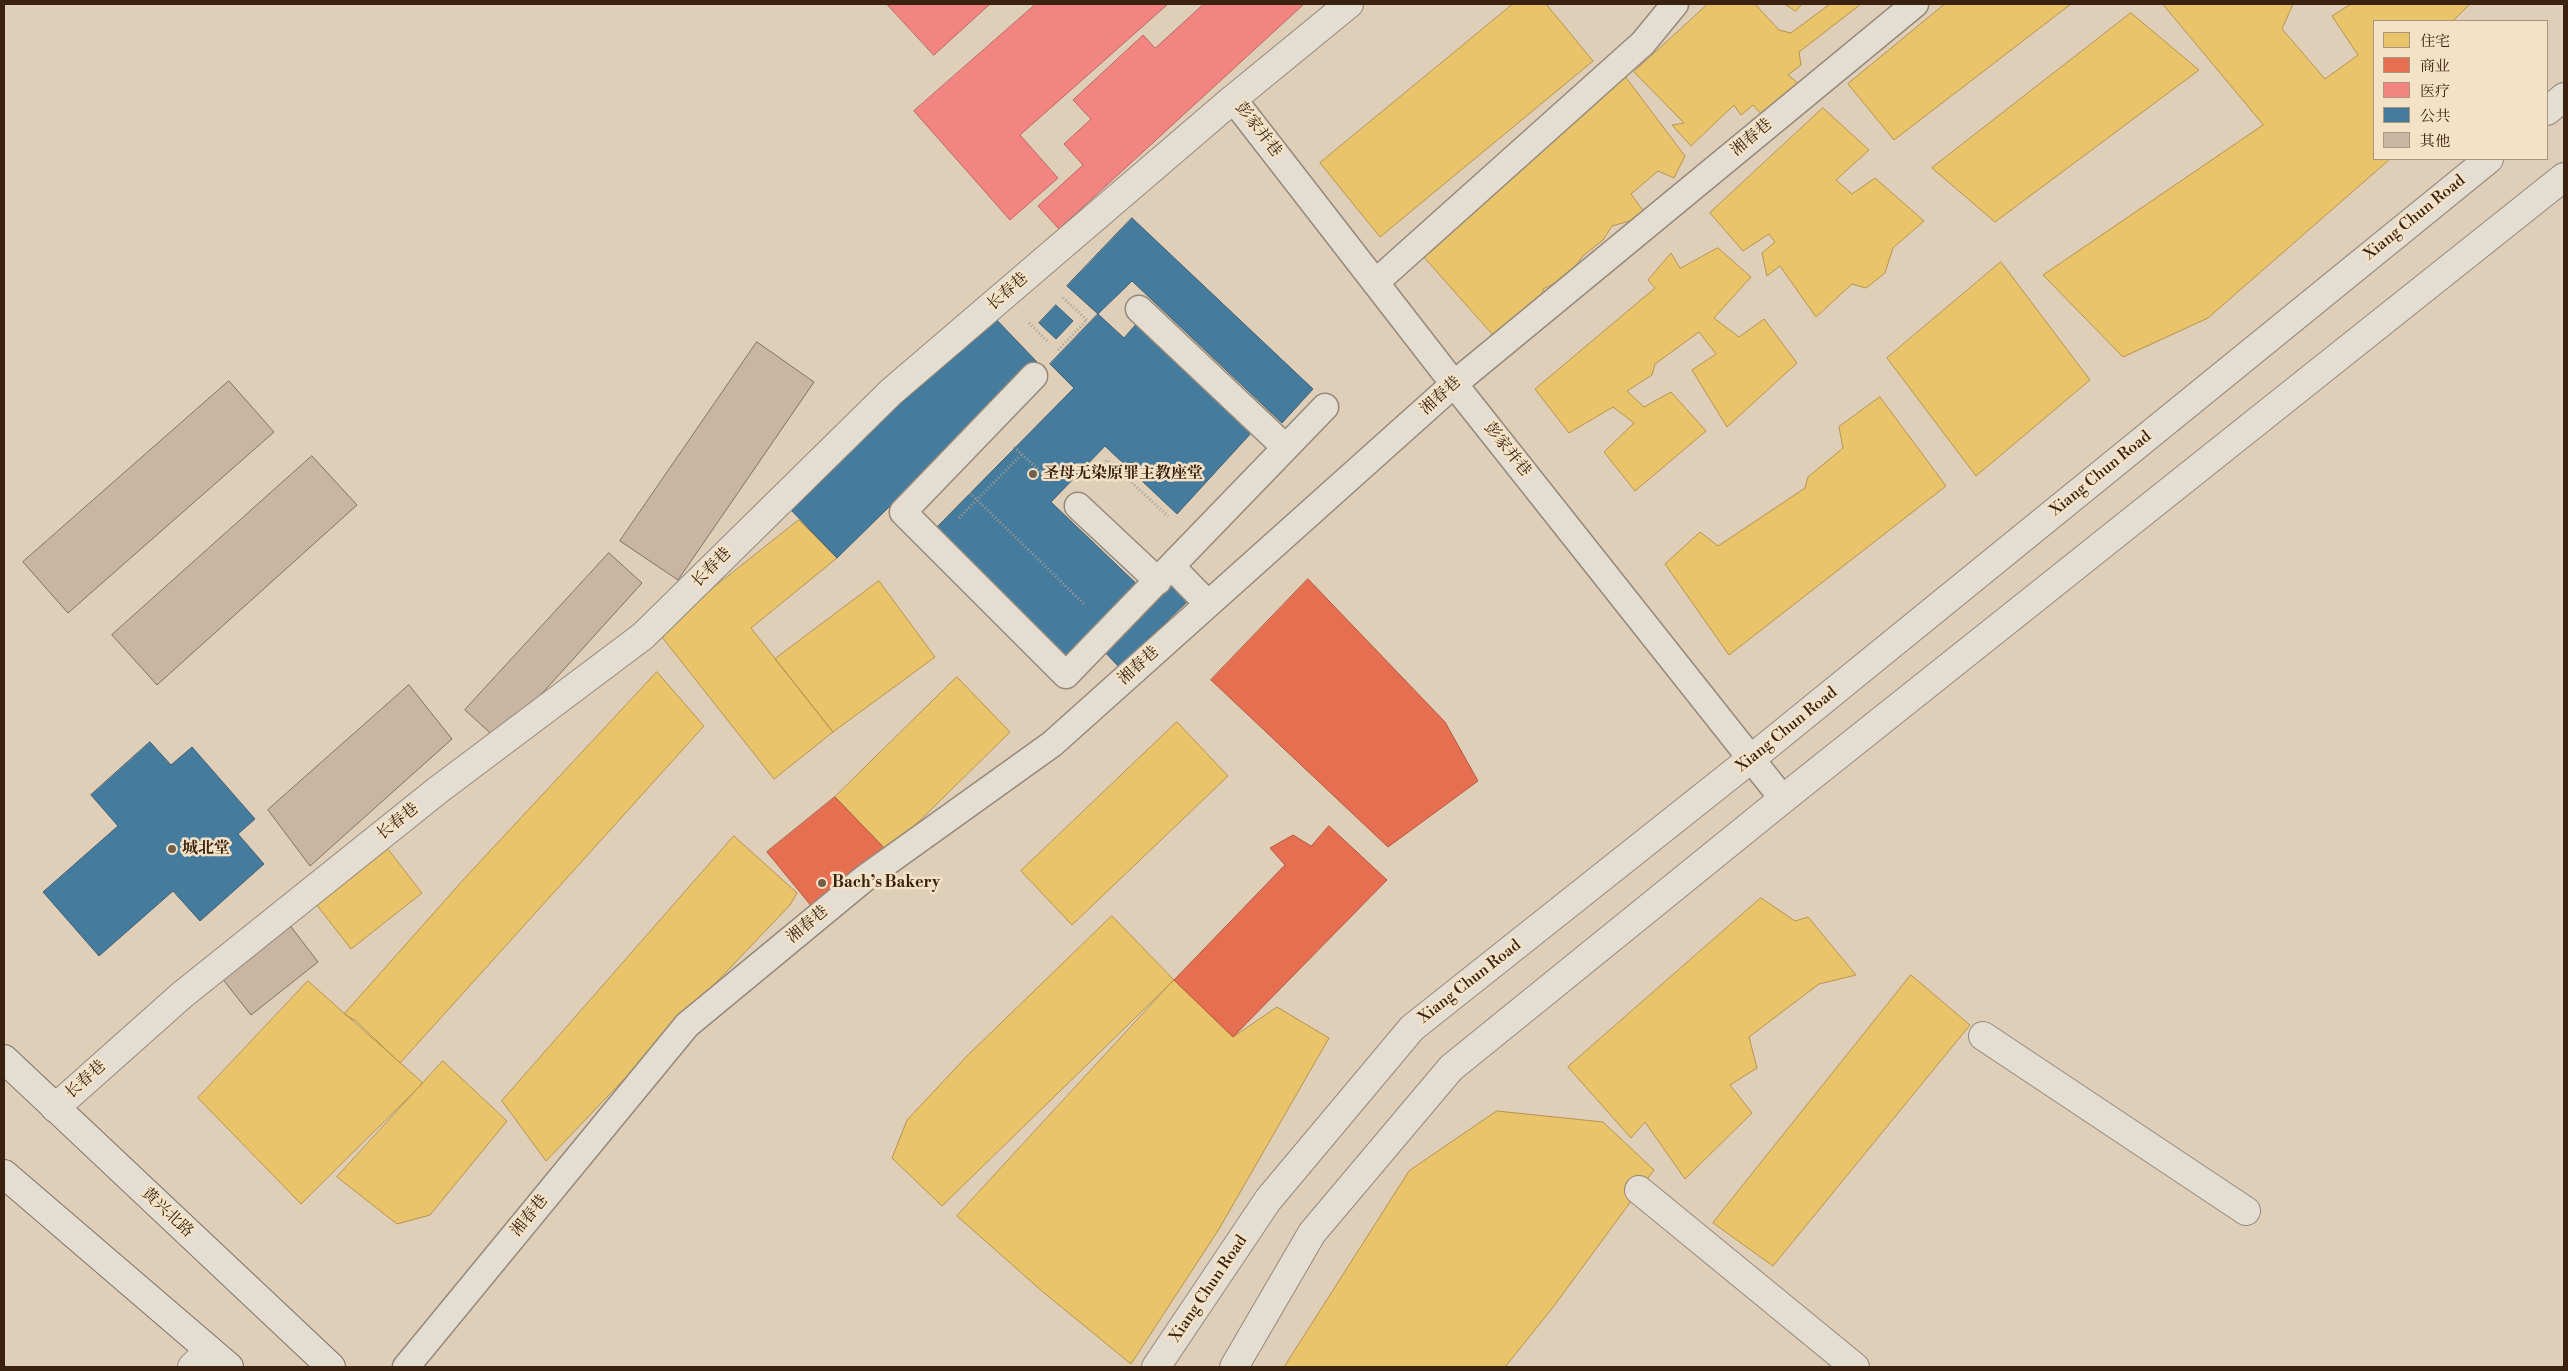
<!DOCTYPE html>
<meta charset="utf-8">
<style>
body{margin:0}
#map{position:relative;width:2568px;height:1371px;overflow:hidden;background:#dfcfb8;font-family:"Libre Bodoni","Noto Serif SC",serif}
canvas{display:block}
.frame{position:absolute;inset:0;border:5px solid #3b2210;pointer-events:none}
.legend{position:absolute;left:2373px;top:20px;width:175px;height:140px;box-sizing:border-box;background:#f4e2c7;border:1px solid #aa957e;margin:0;padding:6px 9px;list-style:none;font-size:15px;color:#3b2210}
.legend li{display:flex;align-items:center;gap:10px;height:25px}
.legend b{width:25px;border:1px solid #aa957e}
</style>
<div id="map">
<canvas width="2568" height="1371"></canvas>
<div class="frame"></div>
<ul class="legend">
<li><b style="height:14px;background:#e9c46a"></b>住宅</li>
<li><b style="height:14px;background:#e76f51"></b>商业</li>
<li><b style="height:14px;background:#f28482"></b>医疗</li>
<li><b style="height:14px;background:#457b9d"></b>公共</li>
<li><b style="height:14px;background:#c8b6a3"></b>其他</li>
</ul>
</div>
<script>
const ctx = document.querySelector('canvas').getContext('2d');
ctx.lineJoin = 'round';
function fill(path, color) { ctx.fillStyle = color; ctx.fill(path, 'evenodd'); }
function strokePath(path, color, width, dash) { ctx.strokeStyle = color; ctx.lineWidth = width; ctx.lineCap = dash ? 'butt' : 'round'; ctx.setLineDash(dash || []); ctx.stroke(path); }
function drawText(font, color, halo, rows, align = 'center') {
  ctx.font = font + ' "Libre Bodoni","Noto Serif SC",serif'; ctx.lineWidth = 5; ctx.setLineDash([]); ctx.textBaseline = 'middle'; ctx.strokeStyle = halo; ctx.fillStyle = color; for (const [text, x, y, turn = 0] of rows) {
    ctx.save(); ctx.translate(x, y); ctx.rotate((+turn || 0) * Math.PI / 180); ctx.textAlign = isNaN(turn) ? turn : align; if (halo) ctx.strokeText(text, 0, 0); ctx.fillText(text, 0, 0); ctx.restore();
  }
}
const homes = new Path2D(`
 M1513,4H1546L1593,61L1380,237L1320,163Z
 M1708,4H1755L1779,30L1791,33L1830,4H1861L1799,52L1801,65L1788,75L1799,84L1764,117L1753,105L1741,115L1734,105L1691,146L1672,125L1684,123L1634,72Z
 M1785,4H1802L1796,11Z
 M1945,4H2071L1894,140L1848,84Z
 M2163,4H2293L2282,29L2325,79L2358,55L2332,16L2351,4H2470L2453,21H2374V159H2390L2208,318L2123,357L2043,275L2263,125Z
 M2131,13L2199,70L1995,222L1932,168Z
 M1624,75L1685,156L1674,178L1658,171L1631,194L1647,216L1612,226L1603,240L1583,256L1566,278L1543,289L1544,305L1521,327L1492,334L1422,255Z
 M1823,108L1869,150L1836,180L1852,194L1875,178L1924,221L1893,248L1885,273L1866,288L1852,284L1816,317L1780,266L1767,276L1762,253L1775,242L1769,234L1743,251L1710,213Z
 M1718,248L1751,277L1714,318L1739,337L1764,319L1797,363L1727,427L1692,370L1716,354L1699,332L1655,364L1652,375L1627,391L1644,407L1671,392L1706,431L1635,491L1604,452L1634,423L1613,407L1569,433L1535,389L1655,288L1648,280L1671,253L1680,268Z
 M2001,262L2090,380L1976,476L1887,358Z
 M1880,397L1946,486L1729,655L1665,564L1700,532L1718,546L1805,488L1808,477L1843,448L1839,427Z
 M799,520L837,558L751,628L833,732L774,779L658,632Z
 M879,581L935,657L833,732L775,659Z
 M657,672L704,726L400,1063L356,1021L344,1014L464,879Z
 M957,677L1010,732L888,852L835,797Z
 M1177,722L1228,776L1072,925L1021,871Z
 M734,836L797,893L790,905L546,1161L502,1101Z
 M387,848L422,893L351,949L316,904Z
 M1761,898L1795,921L1808,917L1856,975L1819,984L1749,1037L1757,1068L1730,1085L1752,1113L1685,1179L1645,1122L1631,1138L1568,1067Z
 M1112,916L1174,980L942,1206L892,1158L907,1120L968,1055Z
 M1911,975L1970,1025L1773,1266L1713,1223Z
 M1174,980L1233,1037L1277,1007L1329,1038L1219,1229L1131,1364L1043,1292L957,1216Z
 M308,981L423,1083L301,1204L198,1098Z
 M443,1061L507,1121L430,1215L397,1224L337,1177Z
 M1497,1111L1603,1122L1654,1170L1554,1306L1505,1367H1284L1409,1171Z`);
const shops = new Path2D(`
 M1308,579L1445,722L1478,781L1388,847L1211,680Z
 M835,797L888,852L817,913L767,852Z
 M1329,826L1387,880L1233,1037L1174,980L1285,865L1270,848L1293,835L1311,846Z`);
const health = new Path2D(`
 M887,4H990L934,55Z
 M1036,4H1168L1020,135L1058,178L1010,220L914,111Z
 M1204,4H1304L1059,229L1038,206L1083,165L1064,144L1091,119L1073,100L1143,35L1155,48Z`);
const public = new Path2D(`
 M1132,218L1313,389L1282,423L1132,281L1098,314L1067,286Z
 M1056,305L1073,321L1056,339L1039,323Z
 M991,314L1037,362L837,558L791,510Z
 M1098,314L1124,338L1138,322L1253,431L1177,514L1105,446L1051,502L1143,590L1072,665L932,532L1074,388L1050,364Z
 M1173,580L1190,599L1119,667L1101,648Z
 M150,742L171,765L192,747L255,819L238,834L264,864L200,921L173,891L99,956L43,892L118,826L91,795Z`);
const building = new Path2D(`
 M757,342L814,382L678,580L620,541Z
 M229,381L274,432L68,613L23,562Z
 M312,456L357,505L157,685L112,635Z
 M609,553L642,583L499,741L465,710Z
 M409,685L452,739L310,866L268,810Z
 M289,924L318,962L251,1015L221,977Z`);
const path = new Path2D(`
 M1029,323L1047,341
 M1058,350L1087,320L1061,296
 M1014,447L1052,482
 M1094,474L1107,460L1168,516
 M970,493L1084,604
 M959,518L1022,454`);
const service = new Path2D(`
 M1233,99L1454,384L1783,799
 M1376,282L1643,43L1675,4
 M1139,309L1285,447
 M1034,376L903,512L1066,675L1325,407
 M1078,506L1158,581
 M1172,567L1208,604
 M406,1367L687,1025L865,878L1052,744L1454,384L1915,4`);
const minor = new Path2D(`
 M1983,1036L2246,1211
 M55,1108L182,995L438,790L643,636L891,392L1233,99L1349,4
 M1639,1190L1855,1367
 M192,1367L209,1350`);
const tertiary = new Path2D(`
 M2547,111L2564,97
 M1156,1367L1268,1200L1412,1028L1752,758L2489,159
 M1234,1367L1312,1233L1451,1068L1783,799L2564,177`);
const secondary = new Path2D(`
 M4,1059L331,1367
 M4,1174L229,1367`);
const markers = [
 [1033,474,5,"#745f4b"],
 [172,849,5,"#745f4b"],
 [822,883,5,"#745f4b"]
];
const streetNames = [
 ["彭家并巷",1258,130,52],
 ["湘春巷",1752,138,-40],
 ["Xiang Chun Road",2415,218,-39],
 ["长春巷",1008,292,-41],
 ["湘春巷",1441,396,-42],
 ["彭家并巷",1507,450,51],
 ["Xiang Chun Road",2101,474,-39],
 ["长春巷",712,568,-45],
 ["湘春巷",1139,666,-42],
 ["Xiang Chun Road",1787,730,-39],
 ["长春巷",398,822,-39],
 ["湘春巷",808,925,-40],
 ["Xiang Chun Road",1470,982,-38],
 ["长春巷",86,1080,-42],
 ["黄兴北路",167,1213,43],
 ["湘春巷",530,1216,-51],
 ["Xiang Chun Road",1209,1289,-56]
];
const poiNames = [
 ["圣母无染原罪主教座堂",1043,474],
 ["城北堂",182,849],
 ["Bach’s Bakery",832,883]
];
fill(homes, '#e9c46a');
strokePath(homes, '#b5934f', 1);
fill(shops, '#e76f51');
strokePath(shops, '#b3583e', 1);
fill(health, '#f28482');
strokePath(health, '#bb6760', 1);
fill(public, '#457b9d');
strokePath(public, '#426073', 1);
fill(building, '#c8b6a3');
strokePath(building, '#7d7163', 1);
strokePath(service, '#958979', 29);
strokePath(minor, '#958979', 30);
strokePath(tertiary, '#958979', 30);
strokePath(secondary, '#7d7163', 30);
strokePath(path, '#a69d93', 3, [1, 2.5]);
strokePath(service, '#e4ddd2', 26);
strokePath(minor, '#e4ddd2', 28);
strokePath(tertiary, '#e4ddd2', 28);
strokePath(secondary, '#e4ddd2', 28);
for (const [x, y, r, color] of markers) { const dot = new Path2D(); dot.arc(x, y, r, 0, 2 * Math.PI); ctx.fillStyle = color; ctx.fill(dot); strokePath(dot, '#f4e2c7', 2); }
drawText('16px', '#3b2210', '#f4e2c7', streetNames);
drawText('bold 16px', '#3b2210', '#f4e2c7', poiNames, 'left');
</script>
